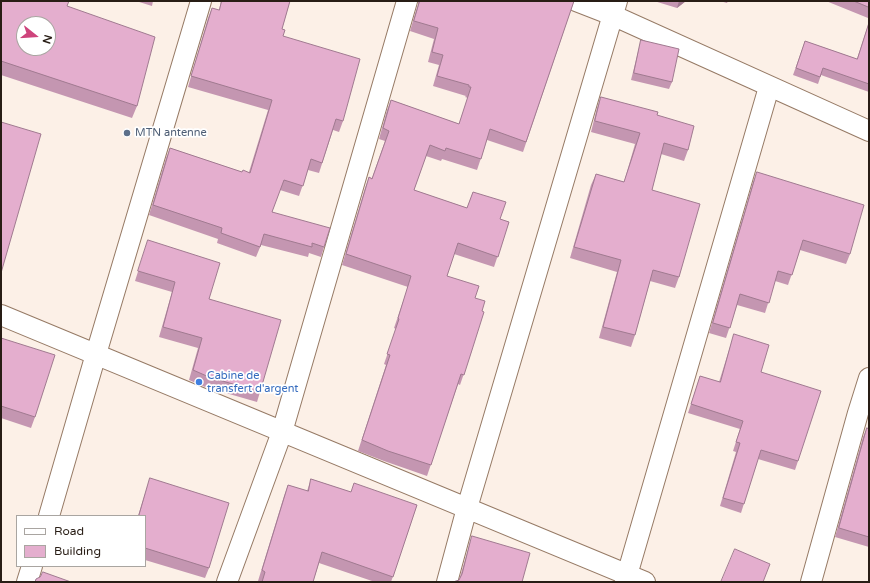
<!DOCTYPE html>
<style>
body{margin:0}
#map{position:relative;width:870px;height:583px;overflow:hidden;background:#fcf0e7;font-family:"Varela Round",sans-serif}
canvas{display:block}
.frame{position:absolute;inset:0;border:2px solid #281d15;pointer-events:none}
.legend{position:absolute;left:16px;top:515px;width:130px;height:52px;box-sizing:border-box;background:#fff;border:1px solid #a9a5a1;margin:0;padding:5px 7px;list-style:none;font-size:12px;color:#281d15}
.legend li{display:flex;align-items:center;gap:8px;height:20px}
.legend b{width:20px;border:1px solid #a9a5a1}
.north{position:absolute;left:16px;top:16px;width:40px;height:40px;box-sizing:border-box;background:#fff;border:1px solid #a9a5a1;border-radius:50%;rotate:107deg;font-size:11px;font-weight:700;line-height:16px;text-align:center;color:#281d15}
.north::after{content:'';display:block;margin:auto;width:14px;height:18px;background:#ce447c;clip-path:polygon(50% 0,100% 100%,50% 72%,0 100%)}
</style>
<div id="map">
<canvas width="870" height="583"></canvas>
<div class="frame"></div>
<ul class="legend">
<li><b style="height:5px;background:#fff"></b>Road</li>
<li><b style="height:11px;background:#e4aece"></b>Building</li>
</ul>
<div class="north">N</div>
</div>
<script>
const ctx = document.querySelector('canvas').getContext('2d');
ctx.lineJoin = 'round';
function strokePath(path, color, width, dash) { ctx.strokeStyle = color; ctx.lineWidth = width; ctx.lineCap = dash ? 'butt' : 'round'; ctx.setLineDash(dash || []); ctx.stroke(path); }
function fill(path, color) { ctx.fillStyle = color; ctx.fill(path, 'evenodd'); }
function drawText(font, color, halo, rows, align = 'center') {
  ctx.font = font + ' "Varela Round",sans-serif'; ctx.lineWidth = 3.5; ctx.setLineDash([]); ctx.textBaseline = 'middle'; ctx.strokeStyle = halo; ctx.fillStyle = color; for (const [text, x, y, turn = 0] of rows) {
    ctx.save(); ctx.translate(x, y); ctx.rotate((+turn || 0) * Math.PI / 180); ctx.textAlign = isNaN(turn) ? turn : align; if (halo) ctx.strokeText(text, 0, 0); ctx.fillText(text, 0, 0); ctx.restore();
  }
}
const minor = new Path2D(`
 M576,1L612,15L869,131
 M1,315L645,582
 M49,516L96,354L201,1
 M27,582L32,566
 M227,582L282,432L407,1
 M447,582L467,508L617,1
 M625,582L769,87
 M811,582L858,413L869,378`);
const wall = new Path2D(`
 M1,1L67,6L137,106L132,118L1,75Z
 M136,1H153L152,6Z
 M221,1H290L282,29L283,36L343,121L339,132L333,130L319,173L308,170L299,196L280,190L272,212L324,247L321,257L309,253L308,257L261,245L256,257L217,243L218,239L149,215L166,158L170,148L242,172H249L268,110L188,87L208,18L212,8L219,10Z
 M418,1H574L523,152L487,140L477,170L442,159L441,161L426,156L414,190L467,208L473,192L500,219L509,222L494,267L454,254L447,276L475,298L472,350L460,385L458,384L427,476L384,461L358,451L386,365L384,364L396,329L394,328L408,287L342,265L365,188L369,177L372,178L385,141L379,139L387,110L391,100L459,124L468,98L465,97L466,96L433,86L439,65L428,62L434,39L410,31L418,4Z
 M654,1H686L677,8Z
 M720,1H728L727,3Z
 M826,1H869V16L868,18Z
 M869,22V92L821,75L818,84L793,75L805,41L857,59Z
 M641,40L672,82L669,89L631,80Z
 M601,97L657,115L688,150L684,161L661,154L652,190L679,277L675,288L650,281L635,335L631,347L599,338L617,272L570,258L591,185L596,174L624,182L635,144L591,132L597,108Z
 M757,172L850,254L846,264L800,250L788,285L775,281L765,313L737,305L726,338L709,333L753,182Z
 M148,240L209,299L260,392L257,402L205,387L189,380L198,348L159,337L172,292L135,281Z
 M734,334L761,372L798,461L795,470L758,459L741,513L720,506L736,452L733,451L740,429L688,413L700,376L719,382Z
 M1,338L35,417L31,428L1,418Z
 M867,428L869,429V547L835,537L863,437Z
 M150,478L209,568L205,578L145,560V516H138Z
 M311,479L351,492L417,505L391,582H375L319,563L313,582H262L258,581L284,496L288,485L307,491Z
 M472,536L522,582L459,580L460,577L469,546Z`);
const shadedWall = new Path2D(`
 M679,1H686L677,8Z`);
const building = new Path2D(`
 M1,1H69L67,6L155,37L137,106L1,61ZM24,24H48V48H24Z
 M222,1H290L282,29L285,30L283,36L360,59L343,121L336,119L322,163L311,159L303,186L284,180L272,212L330,228L324,247L312,243V247L264,234L260,247L221,233L222,228L153,205L170,148L242,172L243,170L250,173L272,100L191,76L212,8L219,10Z
 M420,1H574L526,142L490,129L481,159L446,148L445,151L430,145L414,190L467,208L473,192L506,202L500,219L509,222L498,257L458,243L447,276L479,286L475,298L485,301L482,311L484,312L472,350L464,375L461,374L431,465L388,451L362,440L390,355L387,354L399,319L398,318L411,276L346,254L369,177L372,179L389,131L383,128L391,100L459,124L471,87H469V85L437,76L443,55L432,52L438,28L414,21Z
 M854,1H869V7Z
 M869,23V84L823,68L820,77L796,68L805,41L857,59Z
 M641,40L679,49L672,82L634,73Z
 M601,97L658,112L657,115L694,126L688,150L664,143L652,190L700,204L679,277L653,270L635,335L603,327L621,260L574,247L596,174L624,182L640,133L595,121Z
 M1,122L41,134L1,273Z
 M757,172L864,205L850,254L803,240L792,275L778,271L769,303L740,294L730,328L713,323Z
 M148,240L220,263L209,299L281,320L260,392L209,377L193,370L202,338L163,327L175,282L138,271Z
 M734,334L769,345L761,372L821,391L798,461L761,450L744,504L723,498L740,443L736,442L743,421L691,404L700,376L720,382Z
 M1,338L55,355L35,417L1,406Z
 M867,428L869,429V537L839,528Z
 M150,478L229,503L209,568L145,548V516H139Z
 M311,479L351,492L354,483L417,505L393,577L322,552L313,582H262L265,572L262,570L288,485L308,491Z
 M472,536L530,553L522,582H453L459,580L462,574Z
 M735,549L770,564L763,582H721Z
 M43,572L71,582H35L36,579L40,577Z`);
const markers = [
 [127,133,4,"#5c6f8a"],
 [199,382,4,"#3f7fe0"]
];
const serviceNames = [
 ["MTN antenne",135,133]
];
const shopNames = [
 ["Cabine de",207,376],
 ["transfert d'argent",207,389]
];
strokePath(minor, '#967a65', 22);
strokePath(minor, '#fff', 20);
fill(wall, '#c496b1');
fill(shadedWall, '#a07a90');
fill(building, '#e4aece');
strokePath(building, '#a07a90', 1);
for (const [x, y, r, color] of markers) { const dot = new Path2D(); dot.arc(x, y, r, 0, 2 * Math.PI); ctx.fillStyle = color; ctx.fill(dot); strokePath(dot, '#fff', 1.5); }
drawText('11px', '#4e5e75', '#fff', serviceNames, 'left');
drawText('11px', '#366cbe', '#fff', shopNames, 'left');
</script>
